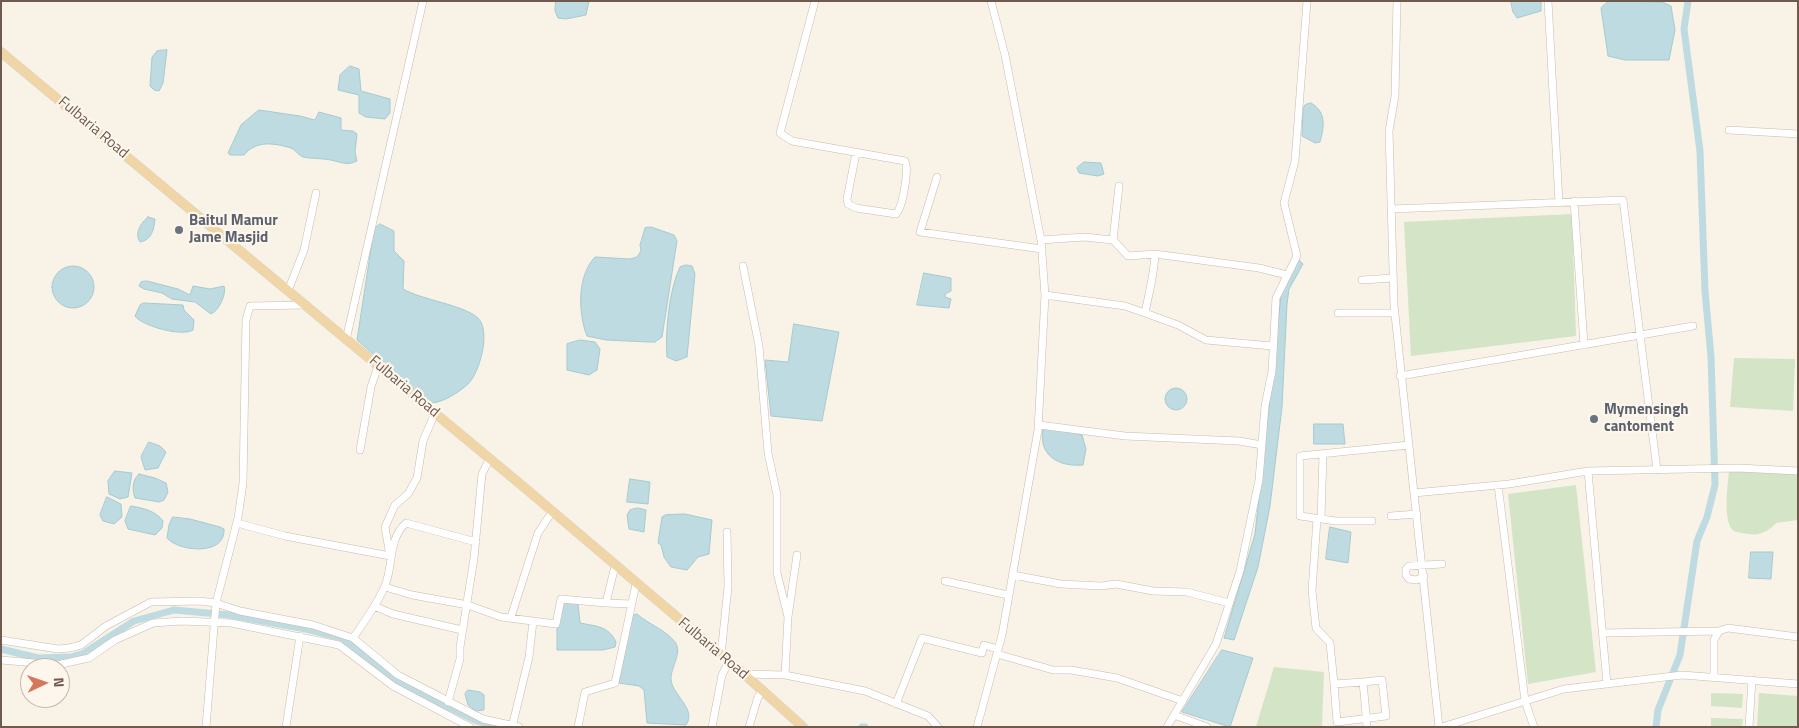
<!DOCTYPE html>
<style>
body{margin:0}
#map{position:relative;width:1799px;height:728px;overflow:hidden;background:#f9f2e6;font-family:"Titillium Web",sans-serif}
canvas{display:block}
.frame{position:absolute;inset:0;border:2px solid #705a4e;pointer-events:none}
.north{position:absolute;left:20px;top:658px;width:50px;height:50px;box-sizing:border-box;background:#fdf6ec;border:1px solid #c5b8ad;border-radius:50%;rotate:87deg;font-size:14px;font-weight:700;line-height:20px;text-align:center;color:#705a4e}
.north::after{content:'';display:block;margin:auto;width:18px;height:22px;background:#d5775a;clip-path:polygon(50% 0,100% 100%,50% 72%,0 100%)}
</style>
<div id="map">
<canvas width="1799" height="728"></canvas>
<div class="frame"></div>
<div class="north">N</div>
</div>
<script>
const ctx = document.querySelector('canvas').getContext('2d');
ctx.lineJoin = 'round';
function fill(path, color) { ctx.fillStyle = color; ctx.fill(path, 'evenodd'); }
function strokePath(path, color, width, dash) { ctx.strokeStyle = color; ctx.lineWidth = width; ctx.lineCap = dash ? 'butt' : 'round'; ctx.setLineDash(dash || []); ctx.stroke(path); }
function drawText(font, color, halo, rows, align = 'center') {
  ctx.font = font + ' "Titillium Web",sans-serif'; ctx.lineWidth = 4.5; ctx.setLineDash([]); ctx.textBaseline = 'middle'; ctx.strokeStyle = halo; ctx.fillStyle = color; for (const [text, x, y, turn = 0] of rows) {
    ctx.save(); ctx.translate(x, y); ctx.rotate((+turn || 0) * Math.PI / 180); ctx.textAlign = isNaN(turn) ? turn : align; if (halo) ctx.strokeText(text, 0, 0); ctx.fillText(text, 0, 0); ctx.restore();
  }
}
const green = new Path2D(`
 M1572,214L1576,336L1411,356L1404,222Z
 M1734,358L1795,359L1793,411L1730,407Z
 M1729,471L1798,473V520L1776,523C1769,531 1760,536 1749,534C1745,533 1738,533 1734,531C1722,523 1728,484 1729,471Z
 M1576,485L1596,672L1528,684L1508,494Z
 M1274,667L1324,672L1322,727H1256Z
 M1711,693L1743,694L1742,708L1711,706Z
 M1759,693L1798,696L1797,727H1757Z
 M1711,718L1743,719L1742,727H1711Z`);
const water = new Path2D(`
 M556,1H589L586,15L566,19L558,18L555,11Z
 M1511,1H1541V11L1517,18L1513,12Z
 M1609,1L1662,2L1671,6L1675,30L1669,60H1625L1608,56L1601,8Z
 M167,50L163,83L159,91L154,90L150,86L152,57L157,51Z
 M350,66L359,69L361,91L390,99V113L385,119L366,117L359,113V95L338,90L340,75Z
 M1311,103C1327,112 1324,128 1320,142L1315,143L1302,136L1303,108L1305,105Z
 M259,110L300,116L315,120L319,112L341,118V130L353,131L357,134L355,152L357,161C348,166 340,162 331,160C322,158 312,159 303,157C298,155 296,150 291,148C274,143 256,140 244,155H230L228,153L241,125Z
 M1084,162L1101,163L1104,174L1098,176L1079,173L1077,168Z
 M148,217L155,219C154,229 152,240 140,242C134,233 141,223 148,217Z
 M380,224L394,231V251L404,261L403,289C422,300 464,305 478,318C491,331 480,371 469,383C460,392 441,404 429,403L357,340L374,229Z
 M651,227L674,235L677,241L662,337L655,342H649L606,340L587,336C578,313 577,276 595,257L630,259L637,257L641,251L640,245L645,228Z
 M1299,260L1303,264L1289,289L1287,304L1282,407L1270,506L1258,567L1234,640L1224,638L1255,534L1281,296Z
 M686,265L692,266L695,274L687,357L676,361L667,357C665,333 669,289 680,267Z
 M52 287a21 21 0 1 1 42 0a21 21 0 1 1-42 0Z
 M924,273L951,278V291L945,294V297L951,299L949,308L917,305Z
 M147,281L178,289L190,295L193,286L210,289L224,286C227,293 219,311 211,314L195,302L172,299L162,293L144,289L139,286L141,282Z
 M144,303L183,305L184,310L194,320L193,330C182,337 142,326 135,316L140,305Z
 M794,324L839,332L822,421L771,416L765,360L788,362Z
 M580,340L595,342L600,349L597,370L589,375L567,370V344Z
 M1165 399a11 11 0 1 1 22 0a11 11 0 1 1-22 0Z
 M1314,424H1343L1345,444H1314Z
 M1043,429L1065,430L1082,435L1086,449L1083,465C1059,467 1038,456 1043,429Z
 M149,442L160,446L166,452L158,468L145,470L141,457Z
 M115,471L132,473L128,497L120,499L109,494L108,481Z
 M139,474L155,478L166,483L168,492L164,500L159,502L135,498C132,490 132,480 139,474Z
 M630,479L650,482L648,504L627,502Z
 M107,497L121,504L122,517L114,524L103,521L100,515Z
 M131,506C143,508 156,511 163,521L162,528L155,535L128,529L125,521Z
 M638,508L646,510L644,532L629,529L627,515L630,510Z
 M685,514L712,520L709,554L698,557L687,570L671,567L664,557L661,545L658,543L662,517L665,515Z
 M173,517L190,519L220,527L224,529C226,556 179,552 167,538L169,525Z
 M1330,527L1351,532L1348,563L1326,559Z
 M1751,552H1773L1771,579L1749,578Z
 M562,601L578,604L580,623C595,626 609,626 616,642L615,647L603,650H557V625Z
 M637,614C648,624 666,630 675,642C683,653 670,668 671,680C673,696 697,709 686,725L647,723L644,690L639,686L619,683L631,620L634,615Z
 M1222,650L1253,658L1230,727L1182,712Z
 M468,690L480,692L484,695V710L476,711L468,705L465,694Z`);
const canal = new Path2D(`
 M1,649L38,658L71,657L84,653L134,621L174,610L229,615L306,629L342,638L395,681L477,721L500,727
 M862,727H865
 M1656,727L1658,710L1680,655L1697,541L1707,517L1715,485L1711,357L1705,291L1700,151L1684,29L1688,1`);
const minor = new Path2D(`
 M815,1L780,133L792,141L905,161C909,169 903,207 896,214L856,208L848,204L847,199L856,153
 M1397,1L1395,96L1389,131L1394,305L1414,493L1509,484L1588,471L1738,468L1798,471
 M1548,1L1559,202
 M1729,130L1798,134
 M937,177L920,232L1042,249
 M1574,201L1584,345
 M1392,209L1623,200L1657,470
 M1041,240L1084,237L1113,240L1128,256L1155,254
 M1113,240L1119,186
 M743,266L759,346L768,453L777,495V573L788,617
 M1362,280L1393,278
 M288,291L304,250L316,193
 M1045,295L1125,306L1145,313C1149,293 1154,275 1155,254L1259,268L1287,275
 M1145,313L1178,325L1206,340L1272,346
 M1338,313H1395
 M346,340L423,1
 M1400,376L1693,326
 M1039,425L1125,436L1239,441L1262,445
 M360,450L371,387L378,366
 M1588,471L1607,684
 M1498,485L1525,701L1534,727
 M1414,493L1439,727
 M1391,516L1417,514
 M1317,519L1312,591L1316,628L1330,643L1334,684
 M1321,519L1323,454
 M1372,521H1336L1300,516V456L1409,445
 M237,523L285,536L390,556L385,527L395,505L408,494L417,478L423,441L435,413
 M615,566L606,603L632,604
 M1013,575L1061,584L1101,586L1116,584L1153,591L1187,592L1229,603
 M1424,576L1417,580L1409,579L1406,575V569L1409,566L1442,564
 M945,581L1008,595
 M385,587L412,595L468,605L501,617L556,624L561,599L606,603
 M374,606L393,614L462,630
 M511,617L538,533L552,512
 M1602,633L1719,631
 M353,638L398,675L483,719L519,727
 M1,640L58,649L69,648L81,645L106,626L151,602L200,601L216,603L240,611L313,625L353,638C364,622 376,606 384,588C394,568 387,540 406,523L476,542
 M997,654L1053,670H1071L1117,678L1183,701
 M721,655L728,587L727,532
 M1,660L57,665L89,658L115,640L153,623L182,621L231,623L339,645L393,686L470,727
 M744,674L785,675L865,691L928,716L938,727
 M785,675L788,617L797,555
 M1714,677V640L1719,631L1728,628L1798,637
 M1363,682L1334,684L1337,722L1386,716L1382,680L1363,682L1366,714L1367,727
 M448,702L460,659V647L474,558L482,474L490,458
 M896,704L922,638L982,653L984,645L998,649
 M1174,715L1207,727
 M206,727L216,603L238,518L243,483L246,320L250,306L306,305
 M286,727L300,636
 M512,727L529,657L533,621
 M578,727L585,692L615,683L636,584
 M712,727L722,675L729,661
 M749,727L758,697L763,691
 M977,727L1002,635L1038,430L1045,295L1041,240L1005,55L991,1
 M1167,727L1216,644L1240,571L1259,480L1265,406L1272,371L1276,298L1297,256L1284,203L1295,161L1307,1
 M1442,727L1564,689L1682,675L1798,684
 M1749,727L1752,680`);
const major = new Path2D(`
 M1,52L525,488L744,674L803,727`);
const markers = [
 [179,230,5,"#6b7280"],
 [1594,419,5,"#6b7280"]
];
const streetNames = [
 ["Fulbaria Road",93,128,40],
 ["Fulbaria Road",404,387,40],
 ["Fulbaria Road",713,649,40]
];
const worshipNames = [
 ["Baitul Mamur",189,221],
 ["Jame Masjid",189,238],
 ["Mymensingh",1604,410],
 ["cantoment",1604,427]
];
fill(green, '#d3e5c6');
fill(water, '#bddbe1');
strokePath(water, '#a5cad1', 1);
strokePath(canal, '#bddbe1', 7);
strokePath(minor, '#cabaae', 8);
strokePath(major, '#d7d1cd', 10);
strokePath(minor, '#fff', 7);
strokePath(major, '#f0d6a6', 9);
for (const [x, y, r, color] of markers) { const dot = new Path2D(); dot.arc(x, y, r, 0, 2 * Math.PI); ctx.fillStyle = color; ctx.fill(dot); strokePath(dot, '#fdf6ec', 2); }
drawText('15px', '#705a4e', '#fdf6ec', streetNames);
drawText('bold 15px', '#5b616d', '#fdf6ec', worshipNames, 'left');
</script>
